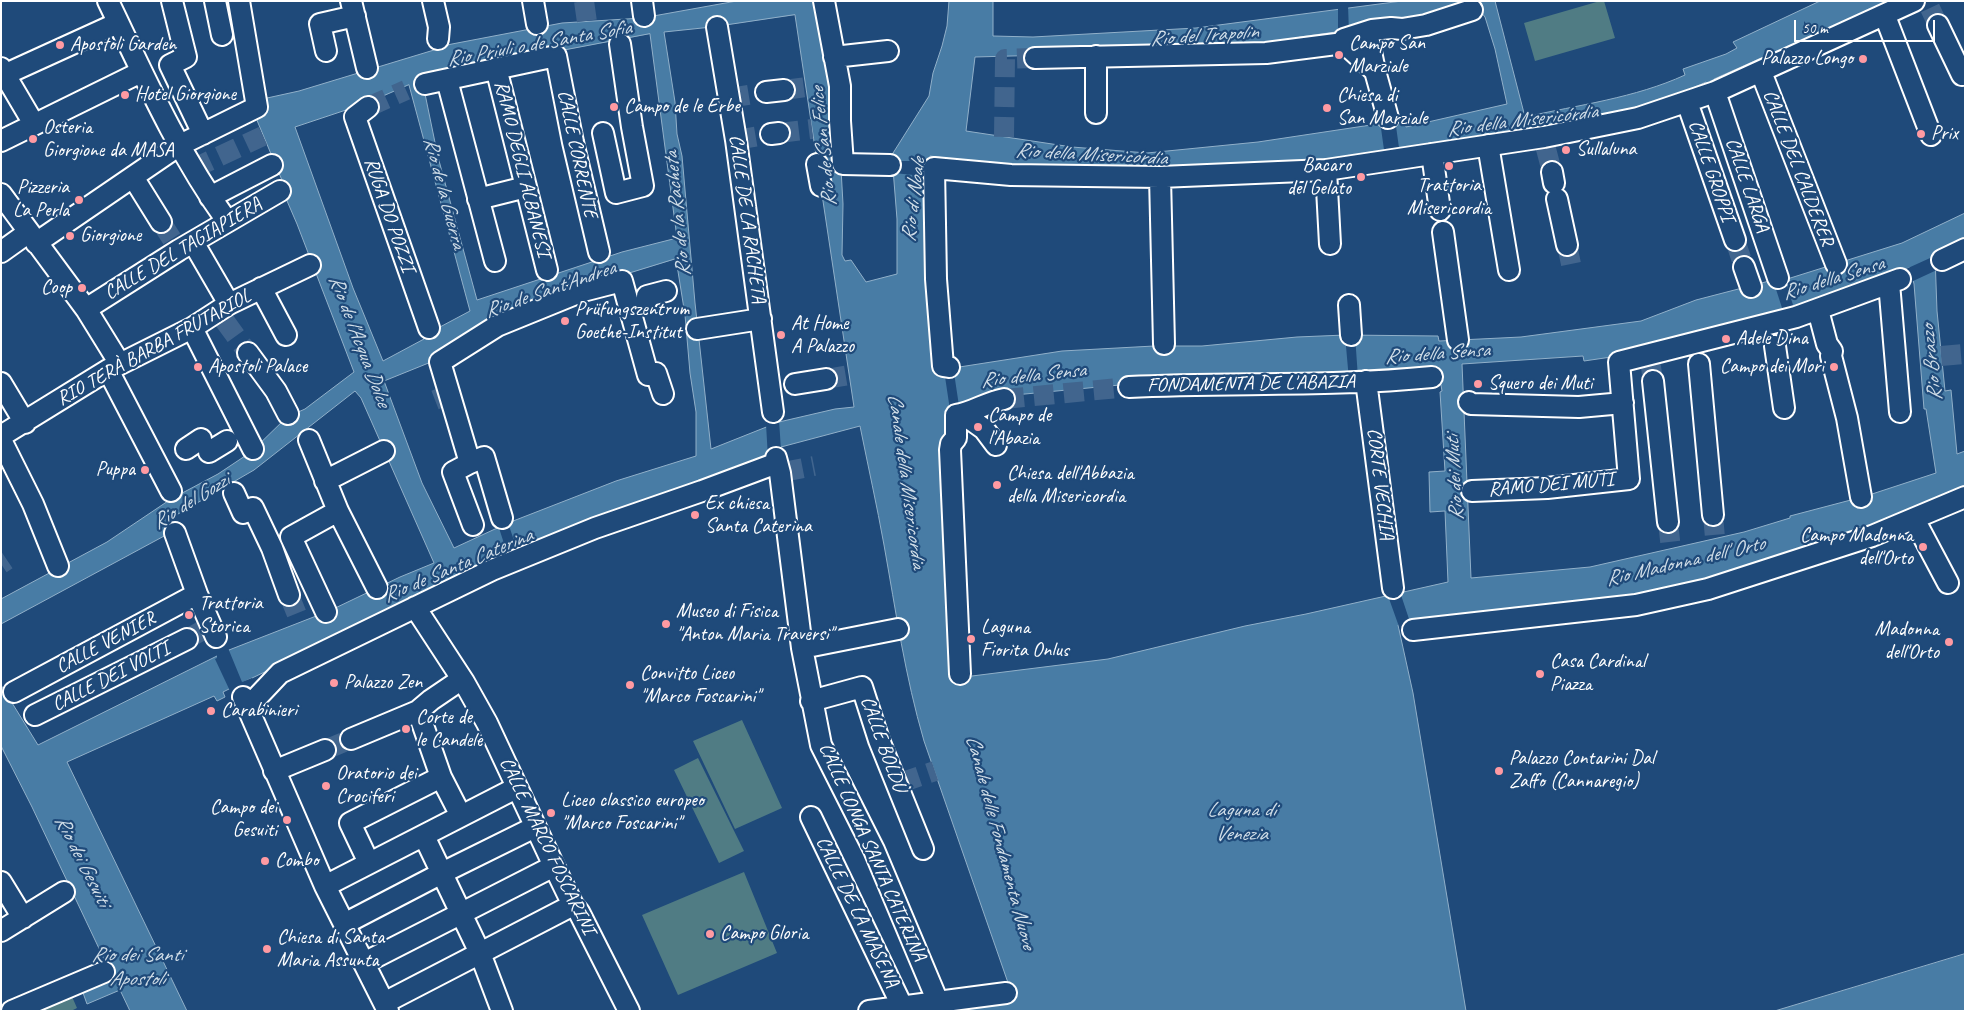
<!DOCTYPE html>
<meta charset="utf-8">
<style>
body{margin:0}
#map{position:relative;width:1966px;height:1012px;overflow:hidden;background:#1f4a7a;font-family:Caveat,sans-serif}
canvas{display:block}
.frame{position:absolute;inset:0;border:2px solid #fff;pointer-events:none}
.scale{position:absolute;left:1794px;top:20px;width:141px;height:22px;box-sizing:border-box;border:2px solid #fff;border-top:0;padding-left:6px;font-size:15px;line-height:18px;white-space:nowrap;color:#fff;-webkit-text-stroke:4px #1f4a7a;paint-order:stroke}
</style>
<div id="map">
<canvas width="1966" height="1012"></canvas>
<div class="frame"></div>
<div class="scale">50 m</div>
</div>
<script>
const ctx = document.querySelector('canvas').getContext('2d');
ctx.lineJoin = 'round';
function fill(path, color) { ctx.fillStyle = color; ctx.fill(path, 'evenodd'); }
function strokePath(path, color, width, dash) { ctx.strokeStyle = color; ctx.lineWidth = width; ctx.lineCap = dash ? 'butt' : 'round'; ctx.setLineDash(dash || []); ctx.stroke(path); }
function drawText(font, color, halo, rows, align = 'center') {
  ctx.font = font + ' Caveat,sans-serif'; ctx.lineWidth = 4.5; ctx.setLineDash([]); ctx.textBaseline = 'middle'; ctx.strokeStyle = halo; ctx.fillStyle = color; for (const [text, x, y, turn = 0] of rows) {
    ctx.save(); ctx.translate(x, y); ctx.rotate((+turn || 0) * Math.PI / 180); ctx.textAlign = isNaN(turn) ? turn : align; if (halo) ctx.strokeText(text, 0, 0); ctx.fillText(text, 0, 0); ctx.restore();
  }
}
const green = new Path2D(`
 M1600,1H1604L1615,38L1535,61L1524,23Z
 M742,720L782,808L735,829L693,741Z
 M698,758L744,851L719,863L674,770Z
 M744,872L777,953L678,995L642,915Z
 M70,992L77,1008L71,1011H25Z`);
const water = new Path2D(`
 M737,1H820L841,169L843,204L842,255L845,261L851,260L866,282L897,274V219L893,169L888,161L929,96L933,73L942,46L947,26L949,1H993V36L1033,37L1196,28L1402,1H1495L1525,117C1578,105 1635,98 1685,75L1683,69L1726,54L1737,48L1733,42L1820,1H1893L1785,48L1786,50L1779,53L1777,51L1714,79L1715,82L1708,85L1706,82L1634,114L1375,156L1214,167H1071L989,163V167L962,166L961,160L930,156L931,272L953,368L1062,351L1154,346H1202L1297,337L1345,335L1438,336L1439,341L1521,337L1641,321L1696,300L1773,280H1784L1902,243L1965,213V242L1935,256L1937,311L1945,391L1951,390L1957,454L1965,451V488L1875,529L1745,572L1647,594L1398,625L1413,693L1466,1011H932L1014,1000L924,741C905,676 896,612 884,545C877,506 868,466 860,426L781,447L767,455L746,463L747,468L733,474L730,469L508,556L229,689L223,692L225,697L217,701L214,696L67,762L187,1011H130L120,990L87,1004L82,990L113,978L32,807L1,746V685L38,745L229,650L329,611L400,577L434,563L361,398L355,391L254,470L178,514L170,522L166,535L1,624V599L107,542L171,499L218,474L251,452L287,417L305,409L354,372L297,224L281,187L284,185L256,118L258,100L299,91L434,50V48L452,44L562,23L642,18ZM1474,3L1485,17L1495,49L1507,104L1406,127L1404,120L1258,142L1147,153L1072,147L966,131L975,57L1263,49L1300,37L1371,27ZM795,15L854,407L835,409L779,422L711,449L695,303L682,156L677,134L675,102L664,32L712,27ZM650,34L677,238L622,252L477,300L438,157L424,89L491,64ZM409,85L470,311L423,336L424,339L383,361L353,288L295,127L367,103ZM676,259L685,315L690,373L696,412V456L616,481L508,523L454,548L422,483L384,381L436,360L623,275ZM1910,268L1914,284L1924,409H1926L1936,473L1866,496L1790,516V518L1744,532L1590,567L1471,578L1462,364L1583,356L1584,361L1625,355L1799,306ZM1437,372L1439,384L1441,385L1442,391L1440,392L1445,471L1429,472L1430,512L1445,511L1448,582L1306,614L1245,626L1108,659L964,677L948,406L1004,396L1162,381Z
 M1965,954V1011H1775Z`);
const pier = new Path2D(`
 M1348,5L1349,33L1338,35V6Z
 M1395,119L1400,155L1385,157L1380,121Z
 M888,161H933V177L894,173Z
 M1939,254V269L1911,282L1908,271L1899,275L1897,273Z
 M1773,280H1785L1794,308L1783,311Z
 M1345,335H1355L1358,378L1349,380Z
 M953,366L959,406L950,410L944,370Z
 M779,420L781,450L768,458L766,424Z
 M507,520L519,555L509,559L499,528Z
 M1400,592L1411,625L1401,627L1404,634L1402,635L1387,593Z
 M228,648L242,682L252,678L253,680L230,691L215,659L217,658V655Z`);
const minorTunnel = new Path2D(`
 M584,1L587,22
 M1930,8L1938,25
 M784,90L807,87
 M729,98L766,92
 M368,107L406,90
 M779,133L812,129
 M1004,137L1005,59L1035,58
 M736,140L771,134
 M1545,145L1552,172
 M192,169L263,136
 M161,222L179,250
 M1735,240L1744,267
 M1567,245L1571,264
 M224,320L248,353
 M1941,356L1965,354
 M1650,360L1653,381
 M826,379L850,375
 M1004,399L1129,387
 M435,400L448,395
 M783,472L814,466
 M1713,515L1715,538
 M1668,522L1671,549
 M1,564L7,560
 M289,595L300,622
 M187,639L205,629
 M325,750L351,739
 M900,783L935,771`);
const minor = new Path2D(`
 M108,1C145,78 177,151 227,221
 M172,1L186,57L170,65L203,134
 M215,1L222,35
 M351,1L367,68
 M433,1L439,27L438,39
 M533,1L537,24
 M642,1L644,16
 M824,1L840,86V121L843,164L890,165
 M1885,16L1931,135
 M1938,25L1962,75
 M717,27L736,140L773,412
 M1367,32L1375,71L1388,118
 M1344,39L1372,30L1391,28L1402,29L1426,25L1472,10
 M326,51L320,24L355,16
 M1096,56V113
 M834,57L888,51
 M1035,58L1266,53L1344,43L1375,71
 M1,68L34,124
 M496,68L547,270
 M1761,72L1836,264
 M6,74L118,23
 M447,80L495,261
 M425,84L556,56L573,142L599,252
 M766,92L784,90
 M1715,92L1778,278
 M1687,102L1735,240
 M368,107L355,117L429,328
 M603,133L616,193L643,186L632,127L620,44
 M771,134L779,133
 M1,141L141,72
 M1488,145L1509,270
 M1432,154L1440,210
 M817,164L821,186
 M1326,170L1330,244
 M1552,172L1554,183
 M133,177L161,222
 M1160,177L1164,344
 M1,194L86,309L120,364
 M210,197L272,165
 M478,199L526,187
 M1557,199L1567,245
 M1443,232L1458,340
 M193,242L229,304
 M36,243L178,146L257,107L239,1
 M1,252L29,232
 M1942,260L1965,249
 M1744,267L1751,287
 M1889,283L1900,412
 M261,288L286,335
 M647,300V296L666,291
 M1349,305L1351,335
 M86,309L179,250L280,191
 M1818,310L1827,344L1832,351L1831,356L1847,418L1861,497
 M192,328L253,449
 M697,329L761,319
 M1775,346L1784,408
 M248,353L276,391L288,414
 M1699,364L1713,515
 M949,367L943,366L936,279L934,168L1011,175L1160,177L1326,170L1544,137L1638,118L1715,92L1914,1
 M108,370L171,491
 M1366,381L1393,588
 M1653,381L1668,522
 M1,383L25,423
 M795,384L826,379
 M1129,387C1230,382 1331,387 1432,377
 M1469,402L1471,404L1579,407L1623,403
 M963,414L984,429L996,445
 M1,436L108,370L192,328L229,304L310,265
 M1,440L33,504L58,566
 M309,440L338,511L377,588
 M186,449L201,439
 M209,452L227,441
 M776,458L780,473L802,648L821,745L874,850L938,1002
 M470,463L453,472L473,525
 M325,481L384,451
 M1472,491L1547,488L1629,479L1619,362L1796,317L1900,279
 M234,493L243,513L253,508L272,548L289,595
 M502,518L484,457L470,463L440,362L497,326L583,291L622,281L648,375L656,373L663,394
 M1914,519L1948,583
 M175,533L197,594L216,637
 M415,607L464,682L487,723L554,866L573,905L579,912L629,1011
 M326,612L291,537L338,511
 M1413,630L1636,605L1708,589L1872,536L1965,497
 M802,648L898,629
 M960,674L950,450L951,444L956,438V415C972,413 987,402 1004,399
 M14,692L197,594
 M243,697L325,886L388,1011
 M811,701L862,687L879,740L923,849
 M247,708L280,673L492,570L595,528L702,491L777,463
 M418,711L441,777L461,816
 M35,715L187,639
 M351,739L418,711L431,700L462,679
 M274,771L325,750
 M811,817L902,1006
 M424,836L480,953L502,1011
 M369,863L350,823L441,777
 M1,882L23,918
 M325,886L516,788
 M344,924L442,873L535,827
 M1,931L64,892
 M364,963L554,866
 M384,1003L573,905
 M12,1011L104,972
 M869,1011L1006,993`);
const markers = [
 [60,45,5,"#ff9aa2"],
 [1339,55,5,"#ff9aa2"],
 [1863,59,5,"#ff9aa2"],
 [125,95,5,"#ff9aa2"],
 [614,107,5,"#ff9aa2"],
 [1327,108,5,"#ff9aa2"],
 [1921,134,5,"#ff9aa2"],
 [33,139,5,"#ff9aa2"],
 [1566,150,5,"#ff9aa2"],
 [1449,166,5,"#ff9aa2"],
 [1361,177,5,"#ff9aa2"],
 [79,200,5,"#ff9aa2"],
 [70,236,5,"#ff9aa2"],
 [82,288,5,"#ff9aa2"],
 [565,321,5,"#ff9aa2"],
 [781,335,5,"#ff9aa2"],
 [1726,339,5,"#ff9aa2"],
 [198,367,5,"#ff9aa2"],
 [1834,367,5,"#ff9aa2"],
 [1478,384,5,"#ff9aa2"],
 [978,427,5,"#ff9aa2"],
 [145,470,5,"#ff9aa2"],
 [997,485,5,"#ff9aa2"],
 [695,515,5,"#ff9aa2"],
 [1923,547,5,"#ff9aa2"],
 [189,615,5,"#ff9aa2"],
 [666,624,5,"#ff9aa2"],
 [971,639,5,"#ff9aa2"],
 [1949,642,5,"#ff9aa2"],
 [1540,674,5,"#ff9aa2"],
 [334,683,5,"#ff9aa2"],
 [630,685,5,"#ff9aa2"],
 [211,711,5,"#ff9aa2"],
 [406,729,5,"#ff9aa2"],
 [1499,771,5,"#ff9aa2"],
 [326,786,5,"#ff9aa2"],
 [551,813,5,"#ff9aa2"],
 [287,820,5,"#ff9aa2"],
 [265,861,5,"#ff9aa2"],
 [710,934,5,"#ff9aa2"],
 [267,949,5,"#ff9aa2"]
];
const poiNames = [
 ["Campo San",1349,44],
 ["Marziale",1349,67],
 ["Apostoli Garden",70,45],
 ["Palazzo Longo",1853,59,"right"],
 ["Hotel Giorgione",135,95],
 ["Chiesa di",1337,96],
 ["San Marziale",1337,119],
 ["Campo de le Erbe",624,107],
 ["Osteria",43,128],
 ["Giorgione da MASA",43,151],
 ["Prix",1931,134],
 ["Sullaluna",1576,150],
 ["Bacaro",1351,166,"right"],
 ["del Gelato",1351,189,"right"],
 ["Trattoria",1449,186,"center"],
 ["Misericordia",1449,209,"center"],
 ["Pizzeria",69,188,"right"],
 ["La Perla",69,211,"right"],
 ["Giorgione",80,236],
 ["Coop",72,288,"right"],
 ["Prüfungszentrum",575,310],
 ["Goethe-Institut",575,333],
 ["At Home",791,324],
 ["A Palazzo",791,347],
 ["Adele Dina",1736,339],
 ["Apostoli Palace",208,367],
 ["Campo dei Mori",1824,367,"right"],
 ["Squero dei Muti",1488,384],
 ["Campo de",988,416],
 ["l'Abazia",988,439],
 ["Puppa",135,470,"right"],
 ["Chiesa dell'Abbazia",1007,474],
 ["della Misericordia",1007,497],
 ["Ex chiesa",705,504],
 ["Santa Caterina",705,527],
 ["Campo Madonna",1913,536,"right"],
 ["dell'Orto",1913,559,"right"],
 ["Trattoria",199,604],
 ["Storica",199,627],
 ["Museo di Fisica",676,612],
 ["\"Anton Maria Traversi\"",676,635],
 ["Laguna",981,628],
 ["Fiorita Onlus",981,651],
 ["Madonna",1939,630,"right"],
 ["dell'Orto",1939,653,"right"],
 ["Casa Cardinal",1550,662],
 ["Piazza",1550,685],
 ["Convitto Liceo",640,674],
 ["\"Marco Foscarini\"",640,697],
 ["Palazzo Zen",344,683],
 ["Carabinieri",221,711],
 ["Corte de",416,718],
 ["le Candele",416,741],
 ["Palazzo Contarini Dal",1509,759],
 ["Zaffo (Cannaregio)",1509,782],
 ["Oratorio dei",336,774],
 ["Crociferi",336,797],
 ["Liceo classico europeo",561,801],
 ["\"Marco Foscarini\"",561,824],
 ["Campo dei",277,808,"right"],
 ["Gesuiti",277,831,"right"],
 ["Combo",275,861],
 ["Campo Gloria",720,934],
 ["Chiesa di Santa",277,938],
 ["Maria Assunta",277,961]
];
const streetNames = [
 ["CALLE CORRENTE",577,154,78],
 ["CALLE DEL CALDERER",1798,168,69],
 ["RAMO DEGLI ALBANESI",522,169,76],
 ["CALLE GROPPI",1711,171,71],
 ["CALLE LARGA",1747,185,71],
 ["RUGA DO POZZI",389,215,71],
 ["CALLE DE LA RACHETA",747,219,82],
 ["CALLE DEL TAGIAPIERA",183,249,-31],
 ["RIO TERÀ BARBA FRUTARIOL",154,348,-29],
 ["FONDAMENTA DE L'ABAZIA",1251,384,-1],
 ["CORTE VECHIA",1380,484,83],
 ["RAMO DEI MUTI",1551,485,-5],
 ["CALLE VENIER",106,643,-28],
 ["CALLE DEI VOLTI",111,677,-27],
 ["CALLE BOLDÙ",883,744,70],
 ["CALLE MARCO FOSCARINI",547,846,64],
 ["CALLE LONGA SANTA CATERINA",872,852,66],
 ["CALLE DE LA MASENA",857,912,64]
];
const waterNames = [
 ["Rio del Trapolin",1204,36,-4],
 ["Rio Priuli o de Santa Sofia",539,44,-10],
 ["Rio della Misericórdia",1522,121,-7],
 ["Rio de San Felice",824,147,-96],
 ["Rio della Misericórdia",1091,155,3],
 ["Rio de la Guerra",444,193,75],
 ["Rio di Noale",914,200,-83],
 ["Rio de la Racheta",678,214,-96],
 ["Rio della Sensa",1833,279,-17],
 ["Rio de Sant'Andrea",550,290,-19],
 ["Rio de l'Acqua Dolce",359,341,69],
 ["Rio della Sensa",1437,354,-4],
 ["Rio Brazzo",1932,363,-96],
 ["Rio della Sensa",1033,376,-6],
 ["Rio dei Muti",1455,478,-93],
 ["Canale della Misericordia",906,481,82],
 ["Rio del Gozzi",191,502,-32],
 ["Rio Madonna dell' Orto",1685,562,-13],
 ["Rio de Santa Caterina",458,566,-23],
 ["Laguna di",1241,810],
 ["Venezia",1241,834],
 ["Canale delle Fondamenta Nuove",1000,842,75],
 ["Rio dei Gesuiti",82,861,63],
 ["Rio dei Santi",137,955],
 ["Apostoli",137,979]
];
fill(green, '#507c84');
fill(water, '#487ca5');
strokePath(water, '#91b0c9', 1);
fill(pier, '#1f4a7a');
strokePath(minorTunnel, '#41658e', 20, [20, 10]);
strokePath(minor, '#fff', 24);
strokePath(minor, '#1f4a7a', 20);
for (const [x, y, r, color] of markers) { const dot = new Path2D(); dot.arc(x, y, r, 0, 2 * Math.PI); ctx.fillStyle = color; ctx.fill(dot); strokePath(dot, '#1f4a7a', 2); }
drawText('20px', '#fff', '#1f4a7a', poiNames, 'left');
drawText('20px', '#fff', '#1f4a7a', streetNames);
drawText('italic 21px', '#d1dee8', '#1f4a7a', waterNames);
</script>
